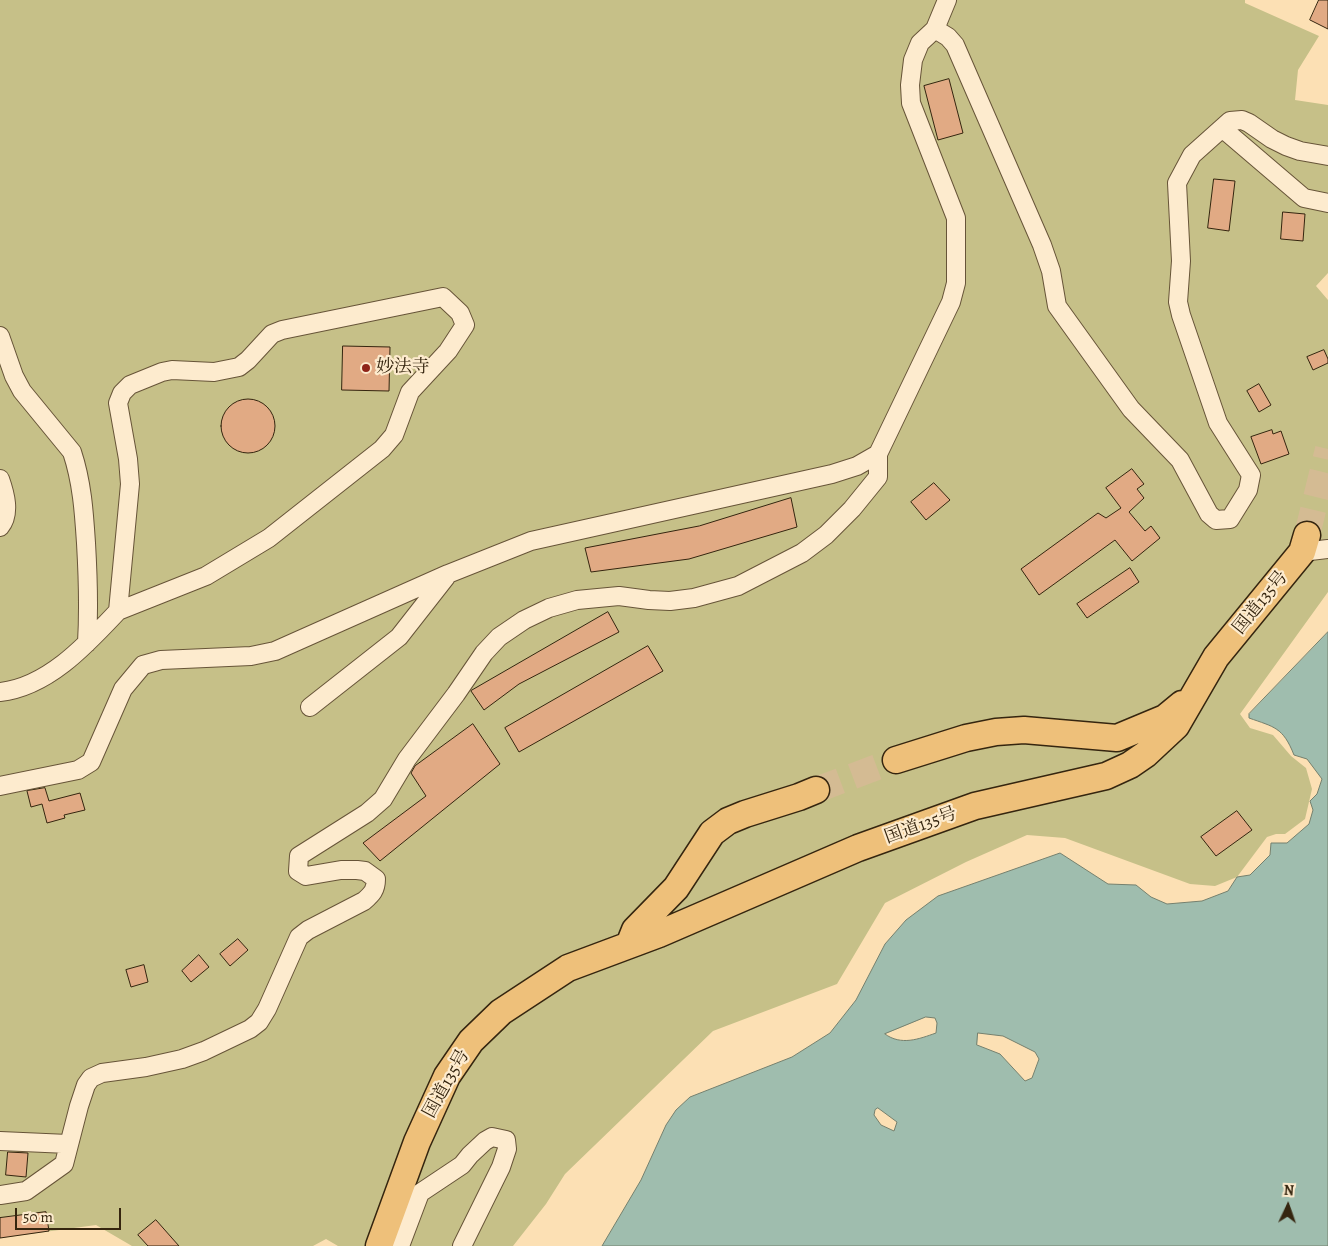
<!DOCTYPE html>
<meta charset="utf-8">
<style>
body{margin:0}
#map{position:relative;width:1328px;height:1246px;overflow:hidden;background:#fce0b4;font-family:Alegreya,serif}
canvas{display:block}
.north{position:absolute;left:1263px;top:1181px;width:50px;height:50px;-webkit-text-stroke:4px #fdebce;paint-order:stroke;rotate:3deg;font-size:14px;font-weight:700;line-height:20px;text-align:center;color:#35250f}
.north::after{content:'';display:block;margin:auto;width:18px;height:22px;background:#35250f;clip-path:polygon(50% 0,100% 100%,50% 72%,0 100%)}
.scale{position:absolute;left:15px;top:1208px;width:106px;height:22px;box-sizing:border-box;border:2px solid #35250f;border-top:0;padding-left:6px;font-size:15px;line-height:18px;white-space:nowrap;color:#35250f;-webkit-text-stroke:4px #fdebce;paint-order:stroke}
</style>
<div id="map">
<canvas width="1328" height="1246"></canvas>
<div class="north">N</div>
<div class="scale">50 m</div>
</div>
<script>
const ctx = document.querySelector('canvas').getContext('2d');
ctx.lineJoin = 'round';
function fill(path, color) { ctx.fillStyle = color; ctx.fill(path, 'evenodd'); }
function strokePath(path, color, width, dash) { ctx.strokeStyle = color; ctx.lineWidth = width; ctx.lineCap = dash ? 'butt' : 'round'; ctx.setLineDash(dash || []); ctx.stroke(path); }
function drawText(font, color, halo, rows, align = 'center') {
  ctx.font = font + ' Alegreya,"Noto Serif JP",serif'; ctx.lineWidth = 4.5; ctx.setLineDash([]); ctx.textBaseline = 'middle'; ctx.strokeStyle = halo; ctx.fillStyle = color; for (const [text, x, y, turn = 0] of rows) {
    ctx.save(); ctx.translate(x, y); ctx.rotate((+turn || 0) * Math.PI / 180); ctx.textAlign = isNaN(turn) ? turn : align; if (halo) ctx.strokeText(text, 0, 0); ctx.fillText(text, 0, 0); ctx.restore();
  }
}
const green = new Path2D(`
 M0,0H1245V3L1319,36L1298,70L1295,100L1328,105V273L1316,286L1328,300V592L1240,714L1250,728L1273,735L1291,756L1306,768L1312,789L1305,819L1285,834H1276L1267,837L1237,877L1215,886L1190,884L1065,838L1027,835L966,862L885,903L837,984L713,1031L565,1174L546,1204L513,1246H338L326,1239L313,1246H132L96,1225L0,1238Z`);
const water = new Path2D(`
 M1328,632V1246H602L641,1180L666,1125L676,1110L690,1097L792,1057L830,1033L856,1000L885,944L906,920L938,896L1060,853L1108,884L1136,885L1151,897L1167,904L1202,901L1228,891L1237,877L1250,875L1270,855L1271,843H1287L1309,824L1313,810L1310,801L1317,794L1322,779L1307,759L1294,755C1283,727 1274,727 1249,718V714ZM926,1017L935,1018L937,1023L936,1033C919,1039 901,1046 885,1034ZM978,1033L1003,1036L1035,1052L1039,1059L1032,1078L1025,1081L1000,1054L977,1045ZM878,1108L897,1122L894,1131L881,1125L874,1115L875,1110Z`);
const building = new Path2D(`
 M1319,0H1328V29L1310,20Z
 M949,79L963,133L938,140L924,86Z
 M1214,179L1235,181L1229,231L1208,228Z
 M1283,212L1305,214L1303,241L1281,239Z
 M343,346L390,347L389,391L342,390Z
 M1324,350L1328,359V363L1313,370L1307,357Z
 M1259,384L1271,405L1259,412L1247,391Z
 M221 426a27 27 0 1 1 54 0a27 27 0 1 1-54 0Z
 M1272,430L1273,434L1281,431L1289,454L1261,464L1251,437Z
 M1132,469L1144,484L1137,489L1144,498L1129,512L1145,531L1151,526L1160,538L1132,561L1115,540L1039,595L1021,569L1098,513L1106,518L1121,508L1106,488Z
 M934,483L950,500L926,520L911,502Z
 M791,498L797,527L689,559L591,572L585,548L699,526Z
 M1130,568L1139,582L1087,618L1077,604Z
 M608,612L619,632L519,684L484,710L471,691Z
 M648,646L663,671L519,752L505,728Z
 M473,724L500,764L380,861L363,843L426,796L411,773L415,766Z
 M45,788L49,801L80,793L85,810L64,815L65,818L47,823L42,804L31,807L27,791Z
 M1237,811L1252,830L1216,856L1201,837Z
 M238,939L248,950L230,966L220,954Z
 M199,955L209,967L191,982L182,971Z
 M144,965L148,982L131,987L126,970Z
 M8,1152L28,1153L26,1177L6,1175Z
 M46,1212L49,1231L0,1238V1218Z
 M156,1220L179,1246H148L138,1235Z`);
const highwayTunnel = new Path2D(`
 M1307,535L1328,449
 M816,790L896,760`);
const minor = new Path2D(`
 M935,29L948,37L955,45L1042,245L1051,271L1057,306L1131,409L1180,460L1209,514L1216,520L1230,519L1248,490L1251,475L1218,423L1181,315L1178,302L1181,261L1177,183L1192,155L1230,121L1242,120L1249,123L1272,139L1286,146L1300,151L1328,156
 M1222,128L1304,198L1328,203
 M443,297L460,313L465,325L448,351L410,392L394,435L382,449L269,538L206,576L118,611L130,484L128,459L118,403L122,393L130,385L162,372L172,370L214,372L239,367L248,360L272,334L282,330Z
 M0,336L14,376L22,391L72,452C82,482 84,512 86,543C88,577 89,609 87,643
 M0,479C5,493 11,514 0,527
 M1302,552L1328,549
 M0,692C48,687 87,644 118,611
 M310,707L399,637L446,577
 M0,786L78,770L91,762L123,689L143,665L161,660L251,656L275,651L448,574L531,541L832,474L857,466L878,454
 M0,1141L68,1144
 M0,1195L26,1191L64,1164L79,1106L86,1085L91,1078L102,1073L146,1067L182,1059L204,1051L250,1029L259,1022L267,1009L299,937L308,930L364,901C372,894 376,890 376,879L365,871L357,870H341L306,876L298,871L299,856L367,813L383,799L407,759L456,694L484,653L499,637L524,620L549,608L577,600L619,596L649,600L670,601L694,598L738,586L802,553L826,535L852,509L878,477V454L951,302L956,283V218L911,103L910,85L913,60L920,43L935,29L947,0
 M400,1246L420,1193L462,1165L470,1155L485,1141L492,1137L506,1140L507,1149L501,1167L462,1246`);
const highway = new Path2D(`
 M896,760L966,738L996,732L1024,730L1117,738L1165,718L1182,704
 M629,945L635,930L676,888L712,833L728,821L745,814L799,797L816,790
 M379,1246L417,1142L447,1076L471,1041L501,1012L568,968L659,934L858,848L975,806L1106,776L1130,765L1146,754L1176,726L1216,657L1302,552L1307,535`);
const markers = [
 [366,368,5,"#8f2418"]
];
const poiNames = [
 ["妙法寺",376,368]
];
const streetNames = [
 ["国道135号",1261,603,-51],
 ["国道135号",921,826,-20],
 ["国道135号",447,1084,-61]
];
fill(green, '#c6c088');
fill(water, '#9fbdae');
strokePath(water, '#75806e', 1);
fill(building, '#e1aa84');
strokePath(building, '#35250f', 1);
strokePath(highwayTunnel, '#d4bb93', 26, [26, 13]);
strokePath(minor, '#675438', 20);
strokePath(highway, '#35250f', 29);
strokePath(minor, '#fdebce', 18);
strokePath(highway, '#eec07a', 26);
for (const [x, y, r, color] of markers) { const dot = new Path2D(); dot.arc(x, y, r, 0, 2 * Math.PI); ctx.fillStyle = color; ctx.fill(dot); strokePath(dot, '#fdebce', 2); }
drawText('18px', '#35250f', '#fdebce', poiNames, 'left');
drawText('18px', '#35250f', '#fdebce', streetNames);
</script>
